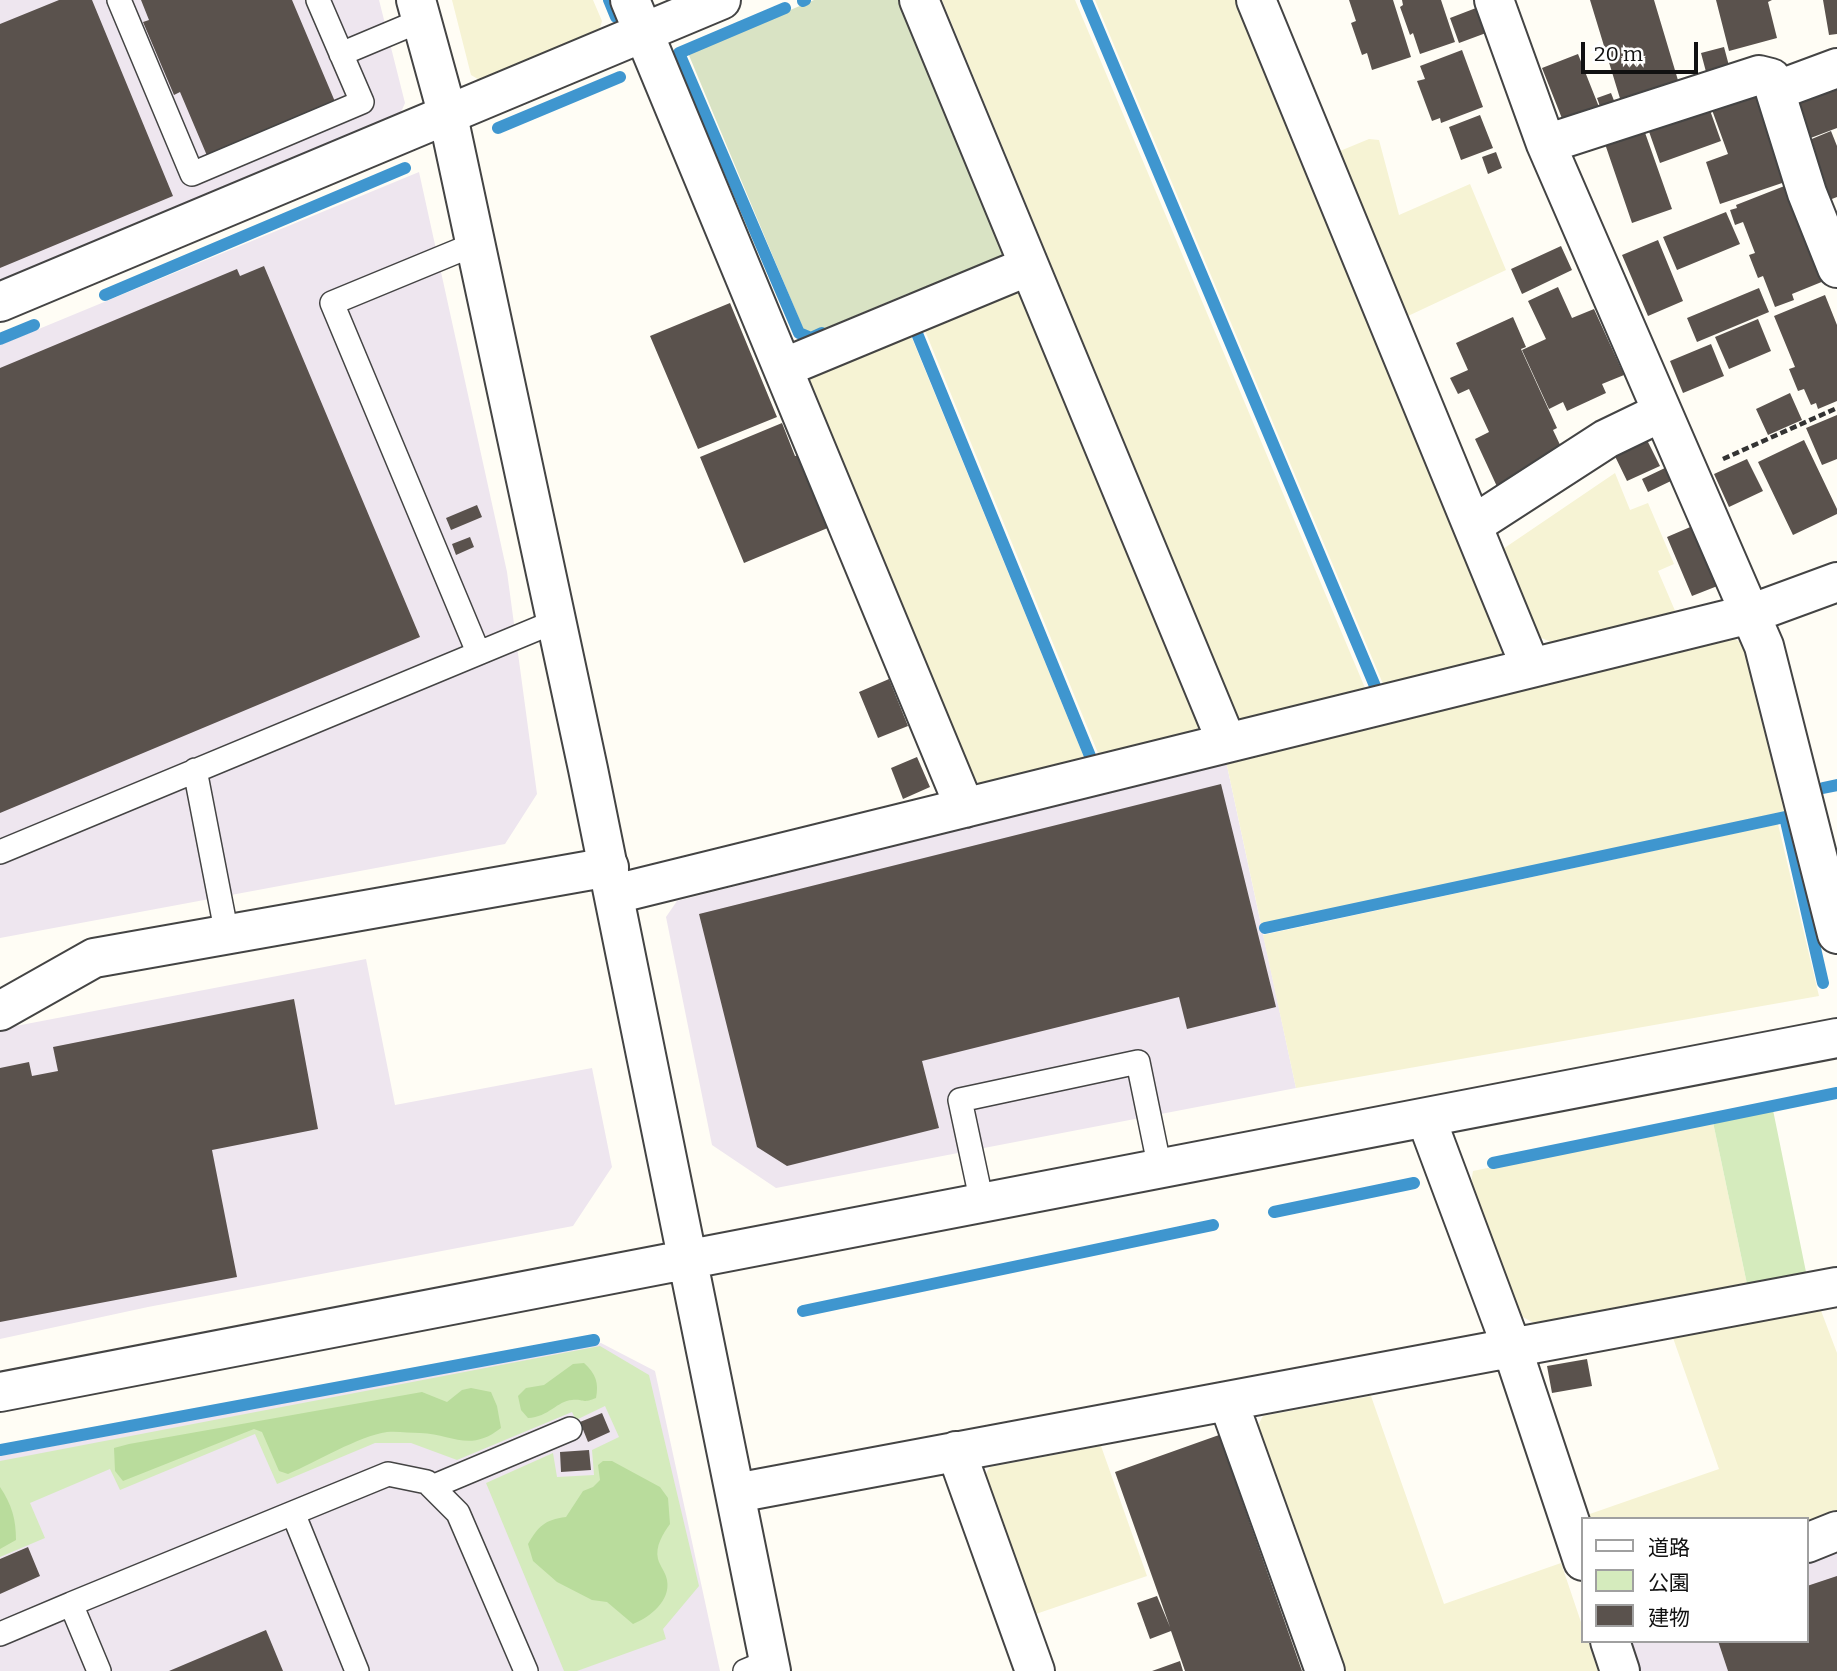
<!DOCTYPE html>
<meta charset="utf-8">
<style>
body{margin:0}
#map{position:relative;width:1837px;height:1671px;overflow:hidden;background:#fffdf5;font-family:Bitter,"Noto Sans JP",serif}
canvas{display:block}
.legend{position:absolute;left:1581px;top:1517px;width:228px;height:126px;box-sizing:border-box;background:#fff;border:2px solid #a0a0a0;margin:0;padding:9px 12px;list-style:none;font-size:21px;color:#111}
.legend li{display:flex;align-items:center;gap:14px;height:35px}
.legend b{width:35px;border:2px solid #a0a0a0}
.scale{position:absolute;left:1581px;top:42px;width:117px;height:32px;box-sizing:border-box;border:4px solid #111;border-top:0;padding-left:9px;font-size:21px;line-height:24px;white-space:nowrap;color:#111;-webkit-text-stroke:5px #fff;paint-order:stroke}
</style>
<div id="map">
<canvas width="1837" height="1671"></canvas>
<ul class="legend">
<li><b style="height:9px;background:#fff"></b>道路</li>
<li><b style="height:19px;background:#d5ebbd"></b>公園</li>
<li><b style="height:19px;background:#5a524d"></b>建物</li>
</ul>
<div class="scale">20 m</div>
</div>
<script>
const ctx = document.querySelector('canvas').getContext('2d');
ctx.lineJoin = 'round';
function fill(path, color) { ctx.fillStyle = color; ctx.fill(path, 'evenodd'); }
function strokePath(path, color, width, dash) { ctx.strokeStyle = color; ctx.lineWidth = width; ctx.lineCap = dash ? 'butt' : 'round'; ctx.setLineDash(dash || []); ctx.stroke(path); }
const industrial = new Path2D(`
 M0,0H379L405,103L398,119L0,284Z
 M419,172L507,572L537,794L505,844L0,938V345Z
 M1226,761L1296,1088L776,1188L712,1145L666,917L677,901Z
 M366,959L395,1105L592,1068L612,1167L573,1226L148,1307L0,1339V1029Z
 M601,1343L655,1371L720,1671H0V1456Z
 M1837,1542V1671H1623L1617,1641H1807V1554Z`);
const farmland = new Path2D(`
 M452,0H593L602,21L598,34L483,82L471,75Z
 M942,0H1075L1368,695L1250,724L1238,717Z
 M1095,0H1239L1506,645L1496,663L1386,691Z
 M1369,139L1379,140L1399,215L1470,184L1506,270L1408,316L1340,151Z
 M1009,285L1024,290L1201,721L1195,733L1100,758L921,321Z
 M907,326L1086,762L987,789L967,774L806,379Z
 M1615,473L1630,510L1648,503L1674,564L1658,571L1676,613L1553,643L1537,636L1503,549Z
 M1729,636L1748,646L1789,812L1261,924L1226,761Z
 M1778,824L1819,996L1296,1088L1263,935Z
 M1713,1122L1747,1284L1538,1325L1517,1314L1471,1183L1473,1171Z
 M1820,1308L1837,1353V1515L1807,1528V1519H1584V1516L1719,1469L1672,1335Z
 M1371,1396L1444,1604L1561,1563L1583,1628V1641H1588L1598,1671H1343L1257,1427L1263,1416Z
 M1101,1446L1147,1576L1030,1616L982,1480L990,1467Z`);
const green = new Path2D(`
 M1773,1110L1806,1272L1747,1284L1713,1122Z
 M600,1346L649,1375L699,1586L663,1629L666,1639L577,1671H564L486,1483L553,1453L557,1477L594,1475L592,1450L619,1437L605,1406L576,1420L572,1412L457,1460L411,1443H375L277,1484L255,1434L120,1490L110,1469L30,1503L45,1538L0,1557V1461Z`);
const forest = new Path2D(`
 M584,1363C596,1374 599,1383 596,1398C581,1404 584,1399 572,1400C557,1401 549,1417 528,1418L521,1410L518,1396L526,1388L544,1385L573,1364Z
 M471,1388L491,1392L497,1406L501,1428C469,1453 453,1434 420,1433C410,1433 397,1431 387,1432C359,1436 316,1462 288,1474L279,1471L262,1432L254,1429L123,1481L115,1471L114,1448L129,1444L422,1392L447,1402L462,1390Z
 M603,1461H612L660,1487L668,1498L670,1524C663,1534 655,1546 658,1559C660,1566 666,1573 667,1580C671,1601 650,1617 633,1624L607,1602L592,1600L557,1582L533,1561L528,1544C539,1526 544,1520 566,1517L583,1491L593,1487L600,1480L598,1465Z
 M0,1487C12,1505 16,1519 16,1540L0,1549Z`);
const cemetery = new Path2D(`
 M814,0H902L1006,248L1001,264L912,301L909,293L809,335L805,333L688,53Z`);
const stream = new Path2D(`
 M609,0L616,17
 M1086,0L1375,686
 M803,1L805,0
 M785,8L679,53L799,333L811,338L822,333
 M498,128L620,77
 M105,295L405,168
 M916,331L1090,756
 M0,339L34,325
 M1823,788L1837,785
 M1265,928L1785,817L1823,983
 M1493,1163L1837,1093
 M1274,1212L1414,1183
 M803,1311L1213,1225
 M0,1450L594,1340`);
const building = new Path2D(`
 M59,0H92L173,196L0,268V24Z
 M141,0H292L336,104L208,158L180,92L174,95L143,22L149,20Z
 M1349,0H1393L1411,57L1372,70L1367,53L1362,55L1351,23L1356,21Z
 M1402,0H1441L1455,42L1420,54L1413,33L1410,35L1400,7L1403,5Z
 M1590,0H1654L1680,87L1622,105Z
 M1716,0H1772L1768,2L1777,38L1729,51Z
 M1823,0H1837V34L1829,35Z
 M1476,8L1486,33L1459,43L1450,18Z
 M1724,47L1732,77L1709,83L1701,53Z
 M1462,50L1483,107L1441,123L1440,118L1432,121L1417,81L1425,79L1420,66Z
 M1578,54L1599,107L1563,121L1542,68Z
 M1837,80V128L1808,139L1792,97Z
 M1611,93L1615,103L1601,109L1597,98Z
 M1761,93L1791,180L1720,204L1706,162L1728,154L1712,110Z
 M1707,102L1721,141L1660,163L1646,123Z
 M1480,115L1493,148L1461,160L1449,127Z
 M1643,127L1672,209L1632,223L1604,141Z
 M1831,131L1837,146V197L1824,202L1802,143Z
 M1496,152L1502,168L1488,174L1482,157Z
 M1787,185L1824,281L1792,294L1794,300L1775,307L1763,276L1758,278L1749,255L1755,253L1743,222L1735,225L1730,210L1737,208L1736,205Z
 M1726,212L1740,244L1677,270L1663,237Z
 M1658,240L1683,301L1648,316L1622,255Z
 M1561,246L1572,270L1522,294L1511,269Z
 M264,266L420,637L0,813V368L237,269L240,276Z
 M1558,287L1572,318L1594,309L1624,375L1602,384L1606,393L1567,411L1563,402L1549,409L1522,350L1546,339L1528,301Z
 M1759,288L1769,312L1697,342L1687,318Z
 M1825,295L1837,325V401L1818,409L1816,403L1811,405L1804,389L1798,391L1789,369L1795,367L1774,316Z
 M730,303L777,417L698,449L650,336Z
 M1513,317L1526,347L1521,349L1557,428L1553,430L1562,449L1500,493L1475,439L1489,432L1469,389L1458,394L1450,378L1468,370L1456,343Z
 M1758,319L1771,351L1729,369L1715,337Z
 M1711,344L1724,376L1683,393L1670,361Z
 M1790,393L1802,420L1768,435L1756,409Z
 M1837,415V459L1822,465L1806,428Z
 M782,423L795,456L800,455L830,527L744,563L700,457Z
 M1642,430L1660,466L1627,481L1610,446Z
 M1804,440L1837,509V514L1793,535L1758,462Z
 M1747,459L1763,491L1729,507L1714,474Z
 M1667,467L1673,480L1648,492L1642,479Z
 M477,505L482,517L451,530L446,518Z
 M1695,525L1720,585L1692,596L1667,537Z
 M470,537L474,547L456,555L452,544Z
 M889,679L908,726L878,738L859,692Z
 M917,757L930,787L903,799L891,768Z
 M1221,784L1276,1007L1187,1029L1179,997L922,1061L939,1128L787,1166L757,1147L699,914Z
 M294,999L318,1129L212,1150L237,1277L0,1322V1068L29,1062L32,1076L58,1071L53,1047Z
 M1587,1359L1592,1386L1552,1393L1547,1366Z
 M602,1413L610,1432L588,1442L580,1422Z
 M1219,1435L1302,1671H1185L1171,1631L1150,1639L1137,1603L1157,1596L1170,1627L1115,1472Z
 M589,1450L591,1470L561,1472L560,1452Z
 M28,1547L40,1576L0,1594V1559Z
 M1837,1576V1671H1728L1718,1641H1807V1586Z
 M266,1630L283,1671H169Z
 M1180,1661L1183,1671H1152Z`);
const path = new Path2D(`
 M1723,459L1837,408`);
const service = new Path2D(`
 M119,0L192,174L362,102L318,0
 M341,54L422,20
 M475,244L332,303L478,652
 M195,770L227,935
 M0,852L556,621
 M982,1203L960,1100L1138,1062L1160,1169
 M432,1487L570,1429
 M293,1513L357,1671
 M0,1634L71,1604
 M99,1671L71,1604L388,1474L427,1482L458,1513L526,1671
 M745,1671L769,1661`);
const minor = new Path2D(`
 M630,0L965,808
 M919,0L1227,743
 M1256,0L1531,668
 M1494,0L1546,144L1764,646L1837,934
 M1775,91L1837,68
 M1546,144L1759,75L1771,78L1807,193L1837,268
 M0,302L721,0
 M783,368L1029,266
 M1473,525L1606,439L1662,412
 M615,894L1750,614L1837,582
 M0,1011L94,958L609,867
 M1426,1118L1512,1348L1583,1561
 M1228,1401L1325,1671
 M956,1451L1035,1671
 M736,1493L1837,1287
 M1807,1543L1837,1531
 M1610,1641L1620,1671`);
const tertiary = new Path2D(`
 M416,0L448,116L588,769L771,1671
 M0,1392L1837,1038`);
fill(industrial, '#eee6ef');
fill(farmland, '#f6f3d4');
fill(green, '#d5ebbd');
fill(forest, '#b9dc9c');
fill(cemetery, '#d9e3c4');
strokePath(stream, '#3f96cf', 12);
fill(building, '#5a524d');
strokePath(service, '#444', 26);
strokePath(minor, '#444', 42);
strokePath(tertiary, '#444', 42);
strokePath(path, '#333', 4.5, [7, 3.5]);
strokePath(service, '#fff', 23);
strokePath(minor, '#fff', 38);
strokePath(tertiary, '#fff', 38);
</script>
